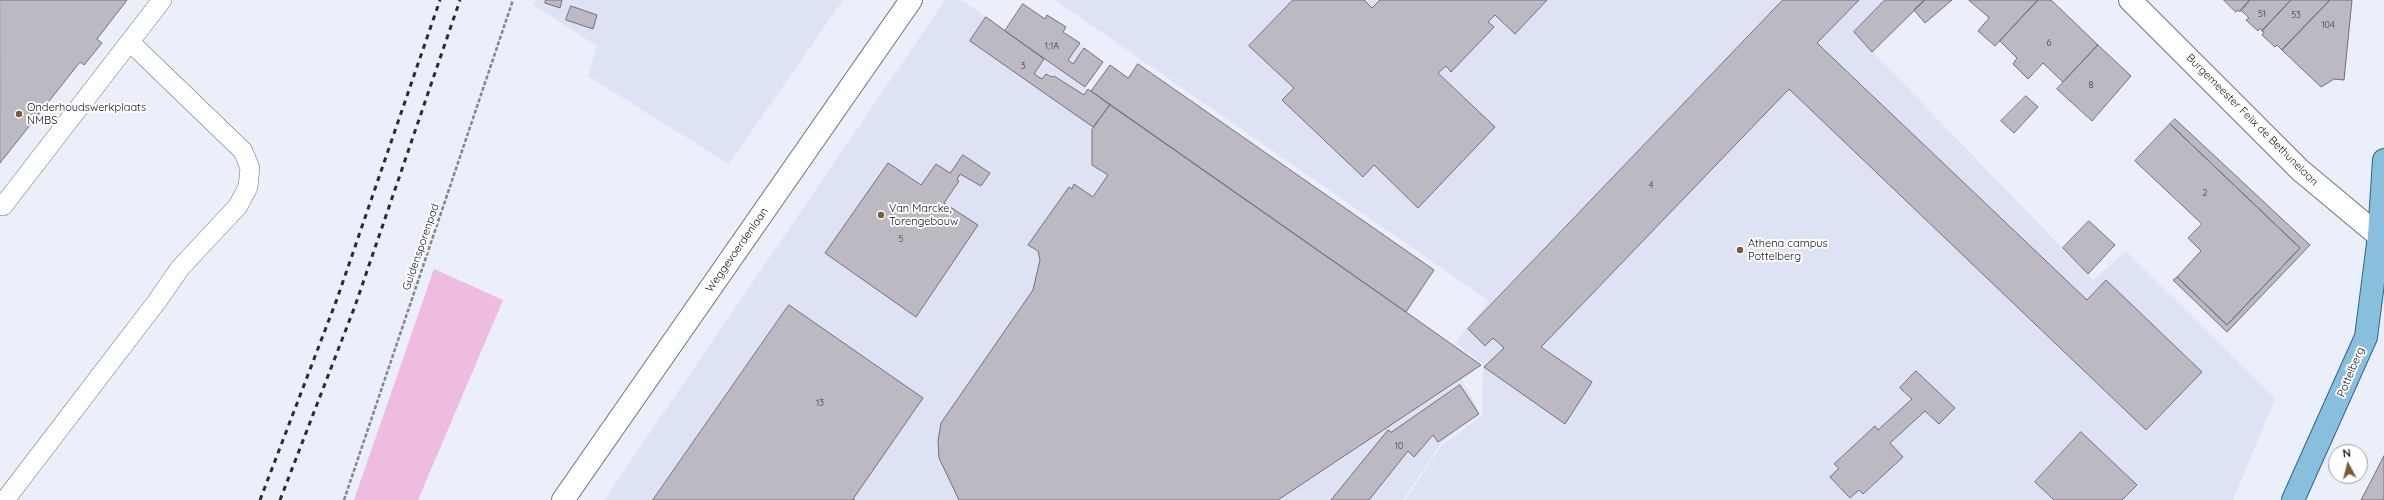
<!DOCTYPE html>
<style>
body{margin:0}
#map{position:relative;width:2384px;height:500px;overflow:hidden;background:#ebeff9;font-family:Quicksand,sans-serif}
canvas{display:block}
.north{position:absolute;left:2328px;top:444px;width:40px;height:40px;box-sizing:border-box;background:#fff;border:1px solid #9f9fa1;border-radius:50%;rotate:353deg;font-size:11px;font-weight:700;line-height:16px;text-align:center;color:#0e1013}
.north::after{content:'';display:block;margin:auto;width:14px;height:18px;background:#7a5d30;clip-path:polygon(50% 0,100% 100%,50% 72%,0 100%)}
</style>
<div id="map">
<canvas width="2384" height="500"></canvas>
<div class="north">N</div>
</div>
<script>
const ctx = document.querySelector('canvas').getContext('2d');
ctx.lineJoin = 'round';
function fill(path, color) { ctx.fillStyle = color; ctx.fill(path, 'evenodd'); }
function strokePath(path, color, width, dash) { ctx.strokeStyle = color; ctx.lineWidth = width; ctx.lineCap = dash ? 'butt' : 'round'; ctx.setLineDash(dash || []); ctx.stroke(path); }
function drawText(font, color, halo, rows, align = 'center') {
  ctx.font = font + ' Quicksand,sans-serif'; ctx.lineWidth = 4; ctx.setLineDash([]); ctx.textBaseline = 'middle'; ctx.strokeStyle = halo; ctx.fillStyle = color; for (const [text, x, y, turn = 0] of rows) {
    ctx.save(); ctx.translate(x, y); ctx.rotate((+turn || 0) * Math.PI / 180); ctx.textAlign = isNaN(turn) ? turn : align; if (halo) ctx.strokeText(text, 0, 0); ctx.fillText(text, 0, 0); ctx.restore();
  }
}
const built = new Path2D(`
 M536,0H843L729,164L588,76L597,46L534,5Z
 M945,0H962L1005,31L1023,4L1045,19L1047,15L1066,27L1063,32L1103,62L1085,87L1481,365L1462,380L1479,410L1440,445L1403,500H604Z
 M1055,0H1925L1873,52L2093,280L2126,251L2275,399L2233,500H1405L1441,446L1482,415L1483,364L1455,343L1489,301Z`);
const green = new Path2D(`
 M434,269L503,300L418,500H354Z`);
const building = new Path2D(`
 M0,0H127L97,39L102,43L84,65L80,62L0,163Z
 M546,0H562L560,8L545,3Z
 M1293,0H1364L1372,8L1380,0H1547L1515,34L1495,15L1488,22L1494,27L1451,72L1446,66L1438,73L1495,127L1418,208L1374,165L1363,177L1282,100L1294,88L1249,46Z
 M1783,0H1859L1817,43L2087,300L2106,280L2202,372L2146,430L1789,89L1541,347L1592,382L1565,424L1484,367L1504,348L1493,338L1485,346L1468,329Z
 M1885,0H1925L1872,52L1854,32Z
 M1925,0H1952L1925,23L1914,10Z
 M1969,0H2038L1995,46L1978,31L1989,18Z
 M2038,0H2051L2098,45L2063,82L2043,63L2028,79L2013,64L2017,58L2000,41Z
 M2224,0H2250L2240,12L2238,10L2236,12Z
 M2250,0H2291L2262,31L2260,28L2258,31L2246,20L2249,18L2241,10Z
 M2291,0H2330L2282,50L2277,45L2275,47L2262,35L2264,32L2262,31Z
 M2330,0H2352L2344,80L2334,79L2321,87L2282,50Z
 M1023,4L1045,19L1047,15L1066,27L1063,32L1080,43L1068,60L1073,64L1084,48L1103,62L1085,87L1005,31Z
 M571,6L597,15L593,29L566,20Z
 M986,17L1044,59L1034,74L1042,79L1046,74L1052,77L1054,76L1084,95L1088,89L1110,105L1093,127L970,41Z
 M2098,45L2131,76L2092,121L2057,89Z
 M1138,64L1434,270L1406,312L1091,91L1110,65L1128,78Z
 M2026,96L2038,107L2014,133L2001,121Z
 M1110,105L1406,312L1481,365L1278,500H959L939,458L938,441L941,423L1033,290L1040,260L1038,251L1028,245L1069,187L1072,189L1074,184L1093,197L1108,175L1092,165V130Z
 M2175,119L2310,245L2227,332L2173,280L2177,277L2227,325L2300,248L2170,124Z
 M2170,124L2300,248L2227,325L2177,277L2201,251L2188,238L2202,224L2135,161Z
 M963,155L990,173L981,186L960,174L957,180L959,181L944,203L978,225L916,317L825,253L888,163L921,185L936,164L950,173Z
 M2089,221L2115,245L2088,274L2063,248Z
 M789,305L923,398L853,499L855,500H653Z
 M1916,371L1955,408L1939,424L1925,411L1890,443L1903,457L1863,494L1859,490L1850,498L1830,477L1839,468L1834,464L1875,426L1878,430L1912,399L1900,388Z
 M1460,385L1479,414L1438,442L1433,435L1414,457L1408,451L1369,500H1331L1388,430L1391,432Z
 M2081,432L2137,485L2122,500H2054L2035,482Z
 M2384,456V500H2361L2369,485Z`);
const path = new Path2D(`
 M344,500L513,0`);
const service = new Path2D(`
 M3,206L162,0
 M5,500L158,300L180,268L238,206L248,187L250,168L243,151L130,42`);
const minor = new Path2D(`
 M563,500L911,0`);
const tertiary = new Path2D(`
 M2130,0L2300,170L2379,236`);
const primary = new Path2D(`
 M2293,500L2366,337L2379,236L2384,160`);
const rail = new Path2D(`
 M260,500L337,299L440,0
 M280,500L355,306L460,0`);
const markers = [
 [19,114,4,"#7a5d30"],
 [881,215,4,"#7a5d30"],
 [1740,250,4,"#7a5d30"]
];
const numberNames = [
 ["51",2262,14],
 ["53",2296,15],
 ["104",2328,25],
 ["6",2049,43],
 ["1;1A",1052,46],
 ["3",1023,66],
 ["8",2091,85],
 ["4",1651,185],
 ["2",2205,193],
 ["5",901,239],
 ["13",820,403],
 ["10",1399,446]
];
const poiNames = [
 ["Onderhoudswerkplaats",27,108],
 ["NMBS",27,121],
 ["Van Marcke,",889,209],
 ["Torengebouw",889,222],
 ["Athena campus",1748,244],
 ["Pottelberg",1748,257]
];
const streetNames = [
 ["Burgemeester Felix de Bethunelaan",2252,120,45],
 ["Guldensporenpad",421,247,-71],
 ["Weggevoerdenlaan",737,250,-55],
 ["Pottelberg",2351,372,-67]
];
fill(built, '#dde3f4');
fill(green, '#eebbe1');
fill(building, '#bdb9c3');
strokePath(building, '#737079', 1);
strokePath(service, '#6f737b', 20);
strokePath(minor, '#6f737b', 24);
strokePath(tertiary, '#6f737b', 24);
strokePath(primary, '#2a6686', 24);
strokePath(path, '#82868c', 2.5, [4, 2]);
strokePath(service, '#fff', 19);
strokePath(minor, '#fff', 22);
strokePath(tertiary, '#fff', 22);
strokePath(primary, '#88bfdc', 22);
strokePath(rail, '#2a2c30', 3, [5, 5]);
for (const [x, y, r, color] of markers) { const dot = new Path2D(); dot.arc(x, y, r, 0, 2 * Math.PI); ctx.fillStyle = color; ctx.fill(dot); strokePath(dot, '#fff', 1.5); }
drawText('9px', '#3a3a3f', null, numberNames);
drawText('11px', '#0e1013', '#fff', poiNames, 'left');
drawText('11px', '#0e1013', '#fff', streetNames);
</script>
